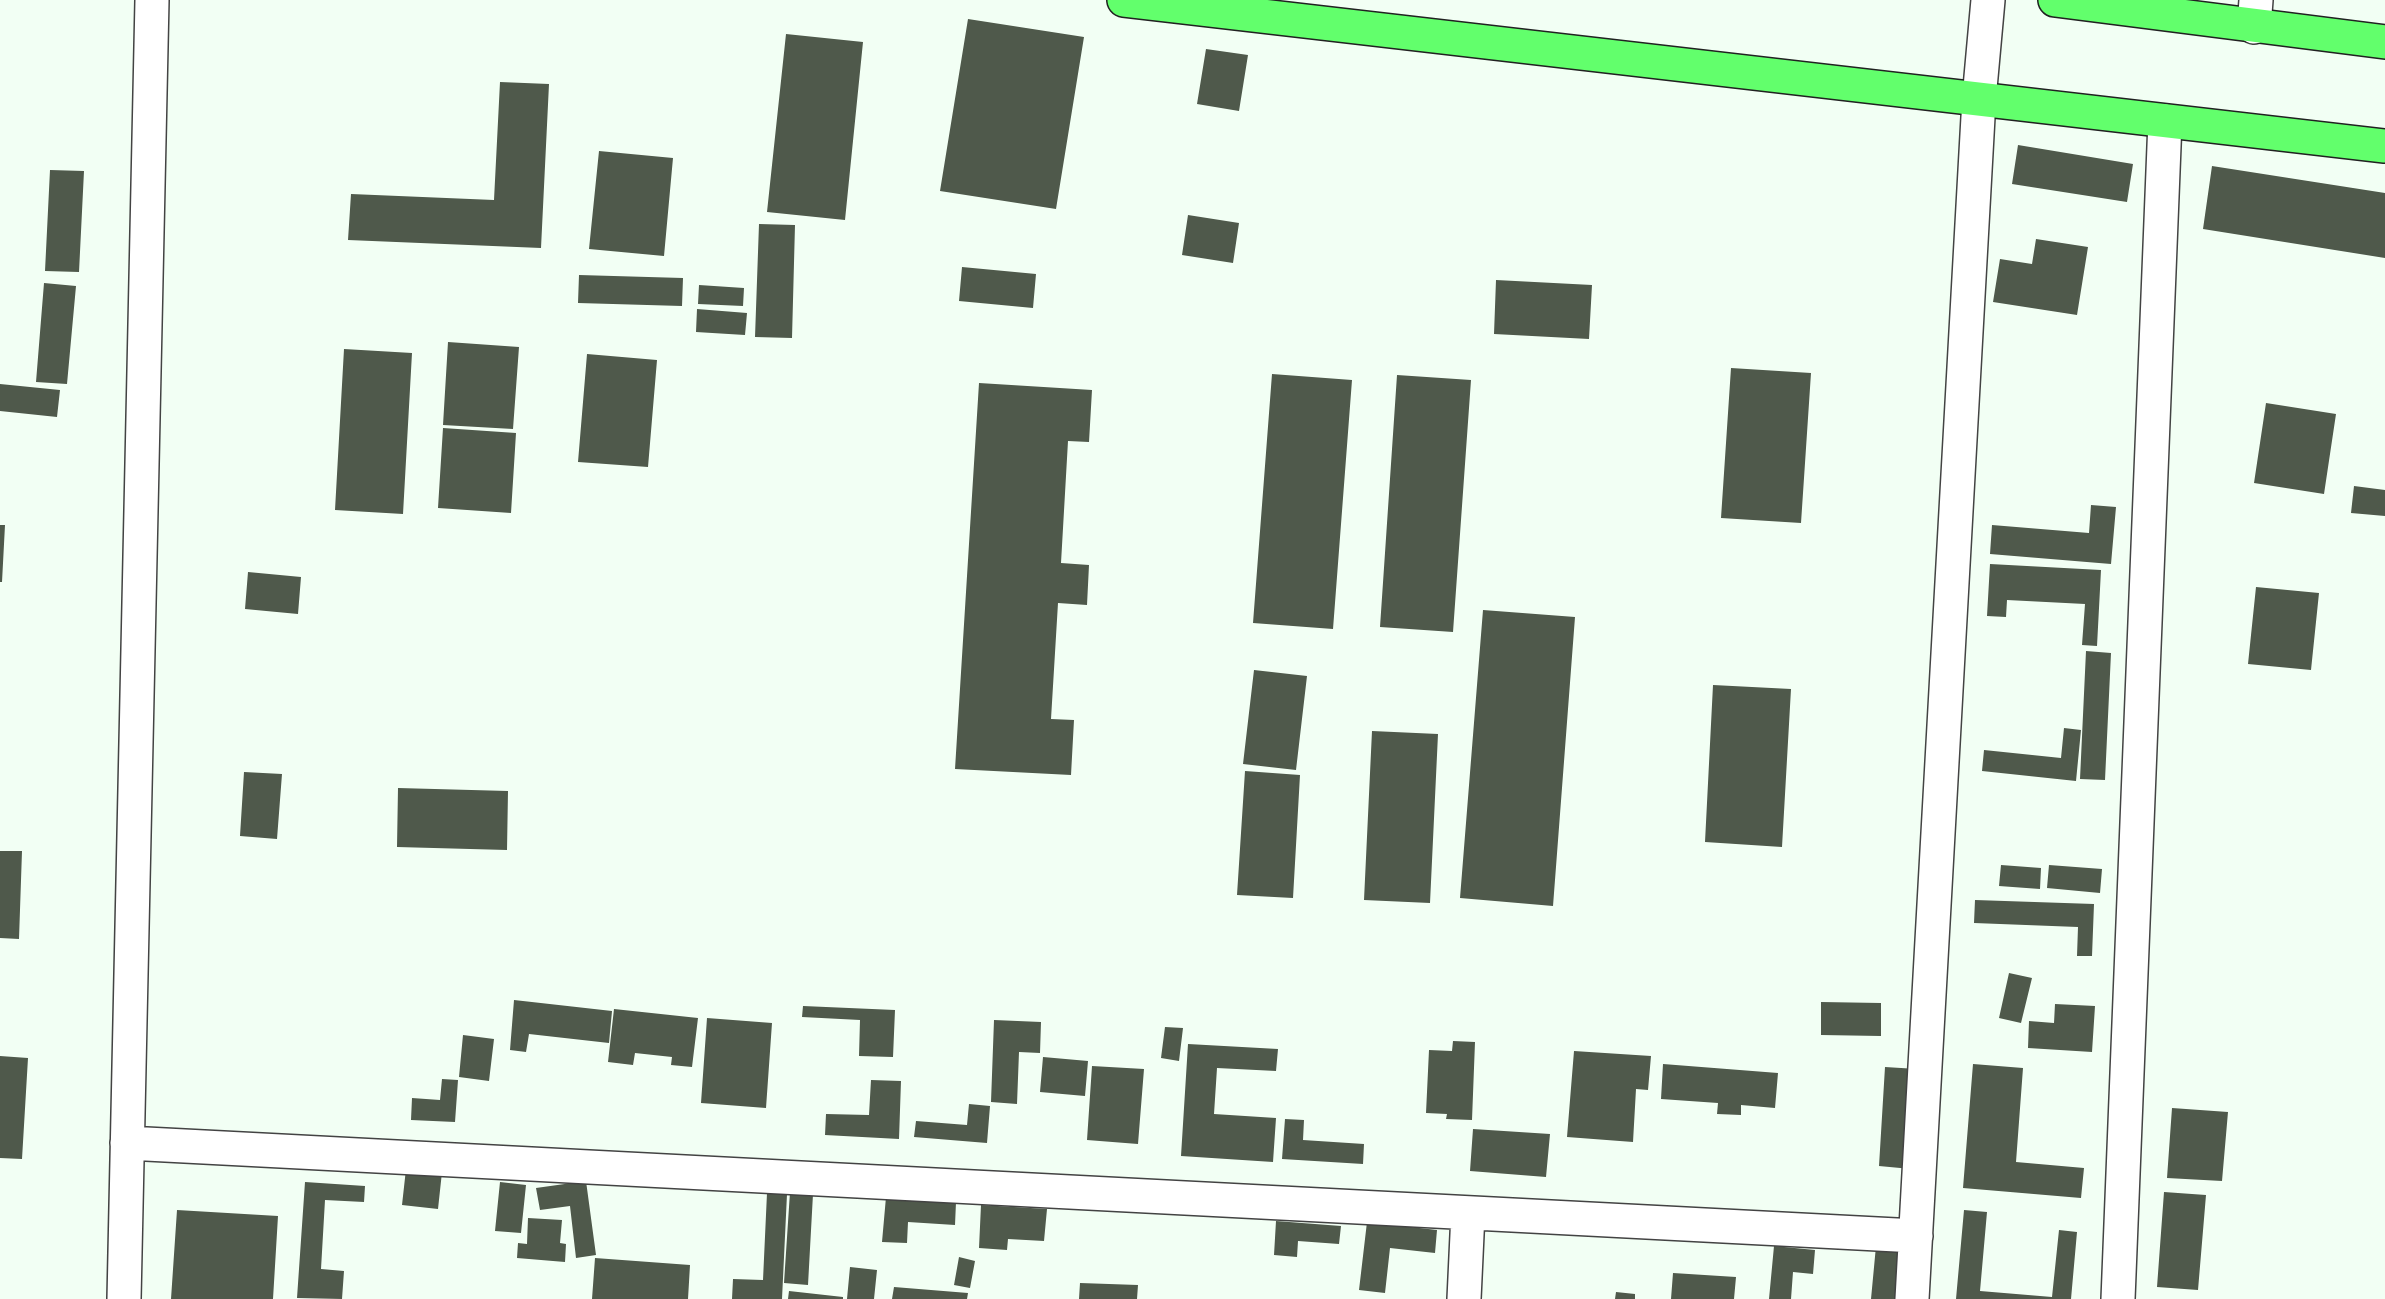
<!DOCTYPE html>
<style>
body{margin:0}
canvas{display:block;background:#f2fff4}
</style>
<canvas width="2385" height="1299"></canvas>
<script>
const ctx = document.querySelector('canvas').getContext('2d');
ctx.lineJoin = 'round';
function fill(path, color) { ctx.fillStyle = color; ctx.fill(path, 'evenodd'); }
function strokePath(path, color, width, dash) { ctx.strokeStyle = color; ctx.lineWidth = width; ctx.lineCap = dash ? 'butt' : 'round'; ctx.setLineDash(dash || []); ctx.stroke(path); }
const building = new Path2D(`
 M968,19L1084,37L1056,209L940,191Z
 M786,34L863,42L845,220L767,212Z
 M1206,49L1248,55L1239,111L1197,104Z
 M500,82L549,84L541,248L348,240L351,194L494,200Z
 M2018,145L2133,164L2127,202L2012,184Z
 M599,151L673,158L664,256L589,249Z
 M2212,166L2385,193V258L2203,229Z
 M50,170L84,171L79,272L45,271Z
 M1188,215L1239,223L1233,263L1182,255Z
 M759,224L795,225L792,338L755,337Z
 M2036,239L2088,247L2077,315L1993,302L2000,259L2032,264Z
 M962,267L1036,274L1033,308L959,301Z
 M579,275L683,278L682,306L578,303Z
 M1496,280L1592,285L1589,339L1494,334Z
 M44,283L76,286L67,384L36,382Z
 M699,285L744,288L743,306L698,304Z
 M697,309L747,313L745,335L696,332Z
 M448,342L519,347L513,429L443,425Z
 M344,349L412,353L403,514L335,510Z
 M587,354L657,360L648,467L578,462Z
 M1731,368L1811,373L1801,523L1721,518Z
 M1272,374L1352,380L1333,629L1253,623Z
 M1397,375L1471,380L1453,632L1380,627Z
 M979,383L1092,390L1089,442L1068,441L1061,563L1089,565L1087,605L1058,603L1051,719L1074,720L1071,775L955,769Z
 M0,384L60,390L57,417L0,411Z
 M2266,403L2336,414L2324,494L2254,483Z
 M443,428L516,433L511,513L438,508Z
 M2354,486L2385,490V516L2351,513Z
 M2091,505L2116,507L2111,564L1990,554L1992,525L2089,533Z
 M0,525H5L2,582H0Z
 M1990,564L2101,570L2097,646L2082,645L2085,604L2007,600L2006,617L1987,616Z
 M248,572L301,577L298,614L245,609Z
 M2256,587L2319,593L2311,670L2248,664Z
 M1483,610L1575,617L1553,906L1460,898Z
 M2086,651L2111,653L2105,780L2080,779Z
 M1254,670L1307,676L1296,770L1243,764Z
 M1713,685L1791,689L1782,847L1705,842Z
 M2064,728L2081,730L2076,781L1982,771L1984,750L2061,758Z
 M1372,731L1438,734L1430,903L1364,900Z
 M1245,771L1300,775L1293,898L1237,895Z
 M244,772L282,774L277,839L240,836Z
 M398,788L508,791L507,850L397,847Z
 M0,851H22L19,939L0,938Z
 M2001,865L2041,868L2040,889L1999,886Z
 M2049,865L2102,869L2100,893L2047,888Z
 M1975,900L2094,904L2092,956H2077L2078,927L1974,923Z
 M2009,973L2032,978L2021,1023L1999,1018Z
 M514,1000L612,1011L609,1043L529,1034L526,1052L510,1050Z
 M1821,1002L1881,1003V1036L1821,1035Z
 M2055,1004L2095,1006L2092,1052L2028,1048L2029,1021L2054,1023Z
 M803,1006L895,1010L893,1057L859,1056L860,1020L802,1017Z
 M614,1009L698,1018L692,1067L671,1065L672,1057L635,1053L633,1065L608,1062Z
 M707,1018L772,1023L766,1108L701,1103Z
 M994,1020L1041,1022L1040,1053L1019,1052L1017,1104L991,1102Z
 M1165,1027L1183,1028L1179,1061L1161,1058Z
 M463,1035L494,1039L489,1081L459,1077Z
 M1453,1041L1475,1042L1472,1120L1446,1119L1447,1114L1426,1113L1429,1050L1452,1051Z
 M1188,1044L1278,1049L1276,1071L1217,1068L1214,1114L1276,1118L1273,1162L1181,1156Z
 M1574,1051L1651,1056L1648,1090L1636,1089L1633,1142L1567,1137Z
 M0,1056L28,1058L22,1159L0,1158Z
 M1043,1057L1088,1061L1085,1096L1040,1092Z
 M1663,1064L1778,1073L1775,1108L1741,1105V1115L1717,1114L1718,1103L1661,1099Z
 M1973,1064L2023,1068L2016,1162L2084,1168L2081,1198L1963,1188Z
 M1092,1066L1144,1069L1138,1144L1087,1140Z
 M1885,1067L1917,1069L1911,1169L1879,1166Z
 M442,1079L458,1080L455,1122L411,1120L412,1098L440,1100Z
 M871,1080L901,1081L899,1139L825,1135L826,1114L869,1115Z
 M969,1104L990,1106L987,1143L914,1137L916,1121L967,1125Z
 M2172,1108L2228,1112L2222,1181L2167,1178Z
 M1285,1119L1304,1120L1303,1140L1364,1144L1363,1164L1282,1159Z
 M1473,1129L1550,1134L1546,1177L1470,1171Z
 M406,1169L442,1172L438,1209L402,1205Z
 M586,1181L596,1255L576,1258L570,1206L540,1210L536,1188Z
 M305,1182L365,1186L364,1202L325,1200L321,1269L344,1271L342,1299L297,1298Z
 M500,1182L526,1185L521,1233L495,1231Z
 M790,1192L813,1194L808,1285L784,1283Z
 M2164,1192L2206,1195L2198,1290L2157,1287Z
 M767,1193L787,1194L782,1299H732L733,1279L763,1280Z
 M886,1197L956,1202L955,1225L908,1222L907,1243L882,1242Z
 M981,1205L1047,1209L1044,1241L1008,1239L1007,1250L979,1248Z
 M177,1210L278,1216L273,1299H171Z
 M1964,1210L1987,1212L1980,1291L2052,1297L2059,1230L2077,1232L2071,1299H1956Z
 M528,1218L562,1220L560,1243L566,1244L565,1262L517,1258L518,1243L527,1244Z
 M1276,1221L1341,1226L1339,1244L1298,1241L1297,1257L1274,1255Z
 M1367,1222L1437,1230L1435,1253L1390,1248L1385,1293L1359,1290Z
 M1774,1246L1815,1250L1813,1274L1793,1272L1791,1299H1769Z
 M1876,1246L1905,1249L1900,1299H1871Z
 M959,1257L975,1261L970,1288L954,1285Z
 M595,1258L690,1265L688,1299H592Z
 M850,1267L877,1270L874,1299H847Z
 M1673,1273L1736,1277L1734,1299H1671Z
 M1080,1283L1138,1285L1137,1299H1079Z
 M894,1287L968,1293L967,1299H892Z
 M789,1291L843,1297V1299H788Z
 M1616,1292L1635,1294V1299H1615Z`);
const street = new Path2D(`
 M2254,27L2256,0
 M127,1143L1916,1236
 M124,1299L152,0
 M1464,1299L1468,1213
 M1912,1299L1979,99L1988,0
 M2118,1299L2165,121`);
const primary = new Path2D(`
 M1124,0L2385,146
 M2055,0L2385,42`);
fill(building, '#4f594b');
strokePath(street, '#434343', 36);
strokePath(primary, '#212121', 36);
strokePath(street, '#fff', 33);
strokePath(primary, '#62ff6c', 33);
</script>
